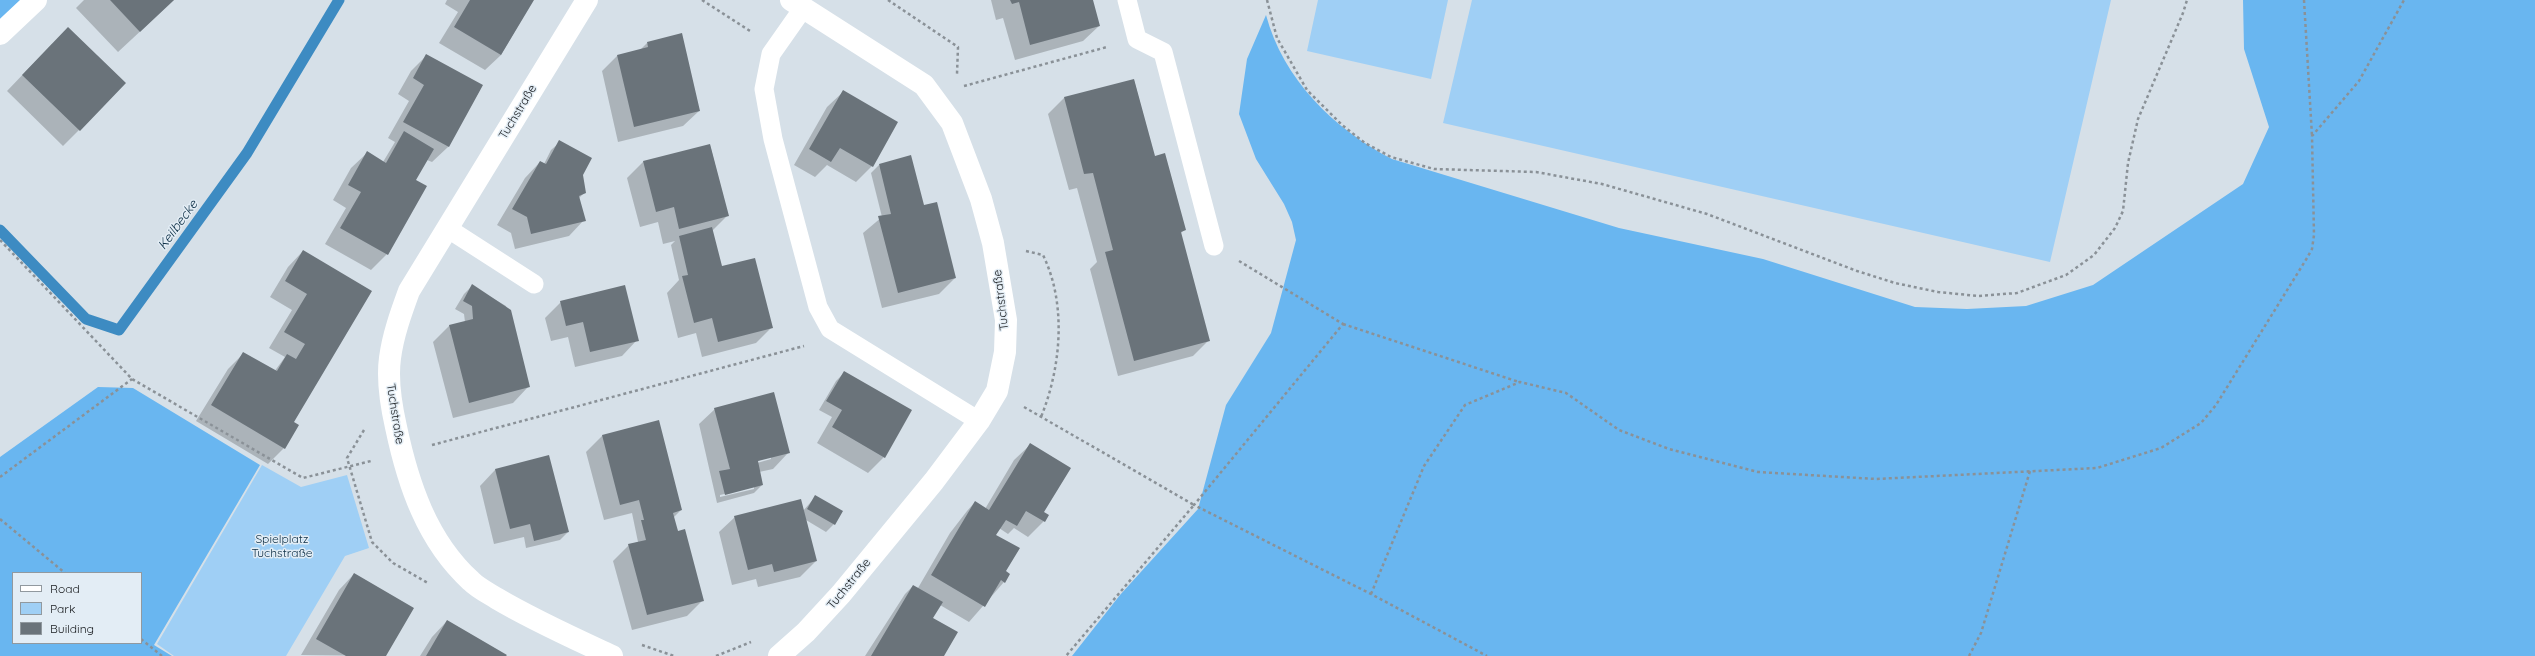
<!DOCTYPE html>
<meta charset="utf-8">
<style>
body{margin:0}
#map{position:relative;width:2535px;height:656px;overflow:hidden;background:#d6e0e8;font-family:Quicksand,sans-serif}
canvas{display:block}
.legend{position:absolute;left:12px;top:572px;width:130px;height:72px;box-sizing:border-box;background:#e3edf5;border:1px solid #91999f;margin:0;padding:5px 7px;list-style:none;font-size:12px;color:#171a1d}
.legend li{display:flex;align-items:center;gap:8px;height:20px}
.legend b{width:20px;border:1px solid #91999f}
</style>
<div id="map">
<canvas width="2535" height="656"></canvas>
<ul class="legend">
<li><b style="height:5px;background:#fff"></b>Road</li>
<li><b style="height:11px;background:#9fcff5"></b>Park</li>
<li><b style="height:11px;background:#6a737a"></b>Building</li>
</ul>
</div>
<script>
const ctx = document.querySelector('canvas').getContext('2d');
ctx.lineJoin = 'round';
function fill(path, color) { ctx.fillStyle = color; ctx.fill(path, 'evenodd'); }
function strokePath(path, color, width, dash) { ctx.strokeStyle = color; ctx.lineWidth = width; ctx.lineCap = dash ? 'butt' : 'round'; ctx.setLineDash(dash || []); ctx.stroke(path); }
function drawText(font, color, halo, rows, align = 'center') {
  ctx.font = font + ' Quicksand,sans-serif'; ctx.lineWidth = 3; ctx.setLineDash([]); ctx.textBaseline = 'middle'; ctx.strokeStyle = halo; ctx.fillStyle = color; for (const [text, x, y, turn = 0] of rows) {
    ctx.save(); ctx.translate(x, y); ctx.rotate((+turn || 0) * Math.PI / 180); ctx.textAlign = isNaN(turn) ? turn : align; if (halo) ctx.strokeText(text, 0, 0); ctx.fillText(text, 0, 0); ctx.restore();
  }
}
const green = new Path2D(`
 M1318,0H1448L1431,79L1307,51Z
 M1472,0H2111L2050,262L1443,123Z
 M262,465L301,487L347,475L369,548L345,556L286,656H174L157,644Z`);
const forest = new Path2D(`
 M0,0H41L0,38Z
 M2243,0H2535V656H1072L1120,595L1198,509L1226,405L1271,333L1296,240L1292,222L1284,204L1256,159L1239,114L1247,59L1266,15C1283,79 1334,129 1392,159L1619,228L1763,259L1915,307L1967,309L2026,306L2093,285L2243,184L2269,127L2244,49Z
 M98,387L133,388L260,465L154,645L172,656H0V457ZM13,573H141V643H13Z`);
const shadow = new Path2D(`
 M84,0H174L118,52L76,8Z
 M447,0H533L501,55L485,70L439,43L458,12L445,4Z
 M991,0H1092L1099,26L1083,41L1015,60L1003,18L996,20Z
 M647,43L699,111L683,126L618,142L602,71L617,56L640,50Z
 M52,44L79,130L63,146L7,91Z
 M427,55L482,86L448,147L432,162L427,160L415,180L425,186L387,254L371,270L325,244L346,208L333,200L351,168L367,153L383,162L395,142L388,138L409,101L398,94L411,71Z
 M1134,80L1154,157L1184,230L1180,234L1209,340L1193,356L1118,376L1090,269L1097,262L1077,188L1069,190L1048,114L1064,98Z
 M843,92L872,166L856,182L827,165L815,177L794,165L827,107Z
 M560,142L582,174L585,192L579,198L584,220L569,236L515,249L511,233L497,225L525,178L540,162L544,164L551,150Z
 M710,145L728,215L712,231L721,267L772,327L756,343L702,357L696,333L678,338L667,293L679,280L671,245L675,241L663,244L658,222L640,227L627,178L643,162Z
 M879,165L923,205L955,278L939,294L882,308L863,233L882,217L871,173Z
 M303,251L371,291L292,423L284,448L268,464L196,421L228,369L244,353L274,372L285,357L269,348L292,310L270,297L288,267Z
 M472,286L506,306L528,387L513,403L453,418L433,342L449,326L465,322L464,314L455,309L464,294Z
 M561,302L637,340L622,356L575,367L568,337L551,341L545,318Z
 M844,373L884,457L868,473L817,443L832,417L819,410L836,381Z
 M715,409L788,453L773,469L759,472L762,485L754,493L717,503L699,424ZM771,457V459L757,463V461ZM754,487V489L720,497V495Z
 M658,421L681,510L673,518L703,600L687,616L632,630L613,561L629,545L638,542L632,513L604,520L586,452L602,436Z
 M1030,445L1044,521L1028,537L1014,528L1008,534L999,528L995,535L1005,572L1004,582L969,622L940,605L932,619L943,656H865L905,594L913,586L918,588L950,533L967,511L975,502L985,509L1014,460Z
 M548,456L568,532L560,540L526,548L524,537L494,544L480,486L495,470Z
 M816,496L834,524L826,532L806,520L816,561L800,577L758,587L756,579L732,585L719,532L735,517L803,511Z
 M354,574L385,656L301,655L339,590Z
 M447,621L505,656H420L432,637Z`);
const stream = new Path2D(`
 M0,230L86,319L119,330L247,153L339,0`);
const building = new Path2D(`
 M110,0H174L140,32Z
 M470,0H534L501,55L454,27Z
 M1010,0H1093L1100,26L1030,45L1019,2L1012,4Z
 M68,27L126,83L80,131L22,75Z
 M682,33L700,111L634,127L617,55L648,47L647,42Z
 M426,54L483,85L449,147L403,122L424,85L413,78Z
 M1134,79L1155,156L1165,153L1186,230L1181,232L1210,341L1134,361L1105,252L1113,250L1093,173L1084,174L1064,97Z
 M843,90L898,122L873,167L840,148L831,162L809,149Z
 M404,131L434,149L416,180L427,186L388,255L340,228L361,192L348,185L367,151L386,163Z
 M559,140L592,158L583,175L586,193L579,196L586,221L531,234L527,217L512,209L540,161L546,164Z
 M710,144L729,216L679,229L674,207L656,212L643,161Z
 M911,155L924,205L937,202L956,278L898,293L878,216L891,214L879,164Z
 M712,227L722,266L755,258L773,328L718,342L712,318L694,323L682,276L688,275L679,236Z
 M303,250L372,291L294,422L299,425L285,449L211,405L243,352L277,371L287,354L296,359L305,344L284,332L307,294L285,281Z
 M472,284L511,310L530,387L469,403L449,325L473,319L472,306L463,301Z
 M625,285L639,341L590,352L583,322L566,326L560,301Z
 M844,371L912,410L885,458L832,427L842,410L826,401Z
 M774,392L790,453L758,461L763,485L725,495L719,471L730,469L714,408Z
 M659,420L682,510L673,513L678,531L685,529L704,601L647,615L628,544L646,540L641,520H644L639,500L620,505L602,435Z
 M1030,443L1071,468L1044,512L1049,515L1045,522L1026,511L1017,526L1006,520L996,535L1020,548L1006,571L1010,574L1005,583L1001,580L985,607L931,575L975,501L989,510Z
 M549,455L569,532L534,541L530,524L510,529L495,469Z
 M815,495L843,511L835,525L807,509Z
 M801,499L817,561L774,572L772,564L748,570L734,516Z
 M354,573L414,608L386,656H346L316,639Z
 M913,585L943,602L933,618L958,632L944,656H871Z
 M447,620L507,655L506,656H426Z`);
const path = new Path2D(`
 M702,0L750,31
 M888,0L958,47L957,74
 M1267,0L1277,38L1307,90L1342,125L1365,143L1391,157L1434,169L1536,172L1602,184L1707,214L1857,271L1895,283L1938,292L1978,296L2017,293L2066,275L2094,255L2115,228L2123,211L2128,163L2138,119L2183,13L2187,0
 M2304,0L2312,136
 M964,86L1107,47
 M0,240L132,379L303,478L371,461
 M1026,251L1043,255C1067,304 1061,368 1041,417
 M1239,261L1343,324L1194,505L1371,594L1487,656
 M1343,324L1519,382
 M1024,407L1194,505L1066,656
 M364,430L347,458L372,542L393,563L428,583
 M432,445L804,346
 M0,477L132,379
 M0,519L65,573
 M1371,594L1424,466L1465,405L1520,382L1566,393L1619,430L1669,449L1758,472L1876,479L2097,468L2161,448L2201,423L2216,405L2307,258L2312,249L2314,235L2312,136L2359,81L2404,0
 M141,639L162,656
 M642,645L674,656
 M716,656L751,642
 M1969,656L1981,633L2030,471`);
const service = new Path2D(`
 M1127,0L1137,39L1163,52L1214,246
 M804,7L771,54L764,89L773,139L818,307L830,329L979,421
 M447,228L534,284`);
const minor = new Path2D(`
 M587,0L409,291C401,313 393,335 390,358C387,380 391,405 396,427C408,484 427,541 471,581C478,588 488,593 496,598C533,620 573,638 612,656
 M0,34L36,0
 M779,656L806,632L841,594L934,481L979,421L997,391L1005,352L1006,320L993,243L981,199L952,123L924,85L791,0`);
const streetNames = [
 ["Tuchstraße",518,112,-59],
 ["Tuchstraße",1001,300,-97],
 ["Tuchstraße",395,414,81],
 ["Tuchstraße",849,584,-51]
];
const parkNames = [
 ["Spielplatz",282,539],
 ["Tuchstraße",282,553]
];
const waterNames = [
 ["Keilbecke",178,225,-54]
];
fill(green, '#9fcff5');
fill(forest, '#69b6f0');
fill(shadow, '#0003');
strokePath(stream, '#3d8bc2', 11);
fill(building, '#6a737a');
strokePath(path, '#8a9197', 2.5, [3, 3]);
strokePath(service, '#fff', 19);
strokePath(minor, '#fff', 22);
drawText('12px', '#171a1d', '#e3edf5', streetNames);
drawText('12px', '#0c2e45', '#e3edf5', parkNames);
drawText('italic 13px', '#0c2e45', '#e3edf5', waterNames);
</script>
